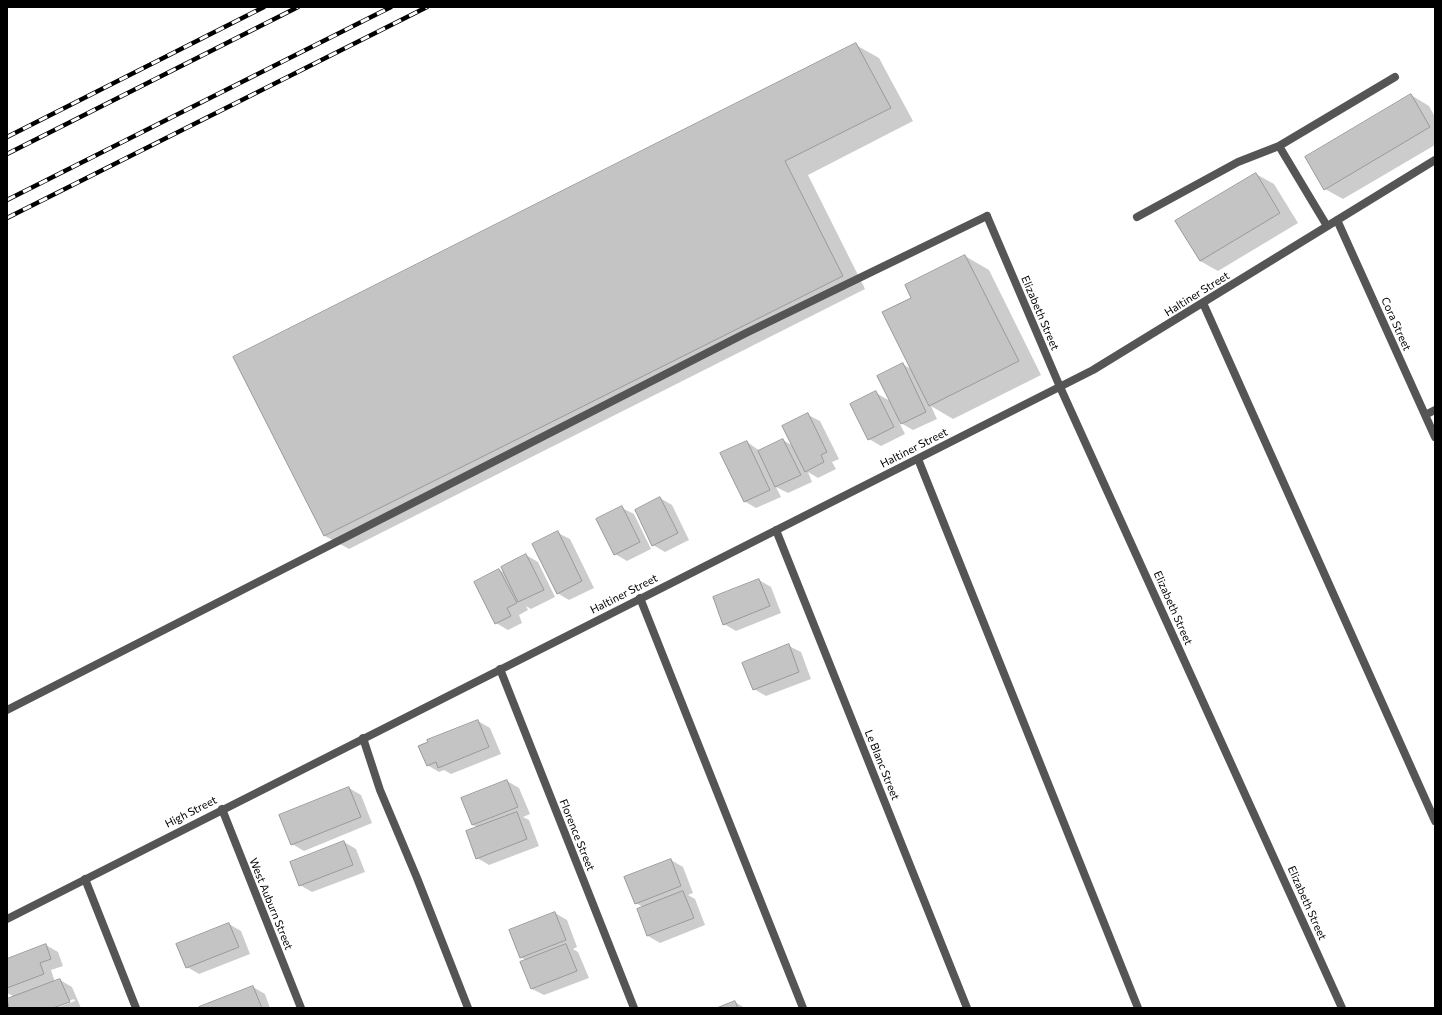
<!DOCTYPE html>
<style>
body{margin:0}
#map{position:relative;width:1442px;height:1015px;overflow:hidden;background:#fff;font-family:Commissioner,sans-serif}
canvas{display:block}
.frame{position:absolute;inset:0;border:8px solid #000;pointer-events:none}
</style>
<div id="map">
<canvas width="1442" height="1015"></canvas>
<div class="frame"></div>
</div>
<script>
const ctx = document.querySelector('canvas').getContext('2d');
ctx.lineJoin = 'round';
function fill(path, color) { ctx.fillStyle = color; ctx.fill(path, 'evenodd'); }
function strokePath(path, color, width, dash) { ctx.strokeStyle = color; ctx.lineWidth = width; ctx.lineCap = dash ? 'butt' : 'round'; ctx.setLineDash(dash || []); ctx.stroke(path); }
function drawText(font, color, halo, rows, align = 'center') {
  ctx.font = font + ' Commissioner,sans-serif'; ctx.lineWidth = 3.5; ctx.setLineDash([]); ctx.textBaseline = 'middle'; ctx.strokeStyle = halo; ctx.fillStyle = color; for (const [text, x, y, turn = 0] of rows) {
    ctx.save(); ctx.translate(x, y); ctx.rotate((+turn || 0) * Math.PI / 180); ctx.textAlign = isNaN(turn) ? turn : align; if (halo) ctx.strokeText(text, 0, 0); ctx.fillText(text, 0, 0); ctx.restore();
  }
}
const shadow = new Path2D(`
 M856,45L879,58L913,121L808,175L865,289L349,549L325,536L235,357Z
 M1411,95L1429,106L1435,117V145L1343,199L1325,189Z
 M1256,174L1274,184L1298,223L1218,271L1200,261Z
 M965,256L989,270L1041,375L953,419L931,406L937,419L913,430L899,422L905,434L881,446L869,439L876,393L890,401L902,364L913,370V298Z
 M808,415L820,421L839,459L832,462L836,469L818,478L808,472L812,482L788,493L776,487L781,497L756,508L744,501L747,442L760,451L783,440L793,446Z
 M660,498L672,505L689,540L665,552L653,545Z
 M622,508L634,514L651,549L627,561L615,554Z
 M558,533L570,539L594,588L569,600L557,593Z
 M526,555L538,562L555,597L531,609L526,606L528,610L519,615L522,623L508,630L496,623L499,570L505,573Z
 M759,580L771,587L781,613L736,631L724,624Z
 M789,646L801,652L811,679L766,696L754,689Z
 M478,721L490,728L501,754L451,774L444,770L439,772L427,765Z
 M507,781L519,788L530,814L523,817L529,820L539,846L489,865L477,858L478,828L473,825L463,798Z
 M349,788L361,795L372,823L304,851L292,844Z
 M344,842L356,849L365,872L312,892L300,885Z
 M671,860L683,867L693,893L688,895L695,899L705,925L660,943L648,936L638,909L643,907L636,903Z
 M555,913L567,920L577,947L573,949L578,952L589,978L544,995L532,989L526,960L520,957Z
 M229,924L241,931L250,954L199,974L187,967Z
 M46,945L58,952L63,966L51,970L55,982L60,980L72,987L81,1008H56L75,1001L74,999L51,1008H10L7,1001L15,997L7,993V960Z
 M253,987L265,994L270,1008H200Z
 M735,1002L745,1008H720Z`);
const building = new Path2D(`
 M856,43L891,108L785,161L843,276L324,536L233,357Z
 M1411,94L1430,127L1324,190L1305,157Z
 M1256,173L1280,213L1200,261L1175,221Z
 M965,255L1019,361L929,406L882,312L911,298L905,285Z
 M903,363L926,412L901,424L877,376Z
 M876,391L894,427L868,440L850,404Z
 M808,413L827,452L821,455L824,462L805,472L782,426Z
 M783,439L801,475L775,487L758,451Z
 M747,441L770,490L744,502L720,453Z
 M660,497L678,533L652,546L635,510Z
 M622,506L640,542L614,555L596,519Z
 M558,531L582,581L557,594L532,544Z
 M526,554L544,590L518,602L501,567Z
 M499,569L517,603L507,608L511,616L495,624L474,582Z
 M759,579L770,606L723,625L713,597Z
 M789,644L799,672L753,690L742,663Z
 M478,720L489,747L438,768L436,762L427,766L418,746L428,742L427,740Z
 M507,780L518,807L472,825L461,798Z
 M349,787L361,817L291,845L279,815Z
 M517,812L527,839L476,859L466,831Z
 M344,841L353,865L299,886L290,862Z
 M671,859L681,886L635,904L624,877Z
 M683,891L694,918L647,936L637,909Z
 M555,912L566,940L520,958L509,930Z
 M229,923L239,947L186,968L176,944Z
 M46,944L51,959L40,963L44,974L7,988V959Z
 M566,944L577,971L531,989L520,962Z
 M60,979L70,1002L53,1008H9L7,999Z
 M253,986L262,1008H199V1007Z
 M735,1001L738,1008H717Z`);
const service = new Path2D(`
 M1137,217L1238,162L1279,146
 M1327,226L1279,146L1395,77
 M1203,303L1435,821
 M918,459L1138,1008
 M640,598L803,1008
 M7,710L746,333L987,216
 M363,738L380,790L417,878L468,1008
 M85,879L136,1008`);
const minor = new Path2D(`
 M987,216L1060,387L1342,1008
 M1337,220L1435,437
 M1425,415L1435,410
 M776,530L967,1008
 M500,669L634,1008
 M222,809L301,1008
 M7,919L1093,370L1435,160`);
const rail = new Path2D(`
 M7,137L264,7
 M7,154L298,7
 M7,200L391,7
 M7,218L427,7`);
const streetNames = [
 ["Haltiner Street",1197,294,-32],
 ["Elizabeth Street",1040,313,67],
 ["Cora Street",1396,324,66],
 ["Haltiner Street",914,448,-27],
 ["Haltiner Street",624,594,-27],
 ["Elizabeth Street",1173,608,66],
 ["Le Blanc Street",882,765,68],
 ["High Street",191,812,-27],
 ["Florence Street",577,835,68],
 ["Elizabeth Street",1307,903,66],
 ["West Auburn Street",271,904,68]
];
fill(shadow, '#0003');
fill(building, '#c4c4c4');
strokePath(building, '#999', 1);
strokePath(service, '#555', 8);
strokePath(minor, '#555', 8);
strokePath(rail, '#000', 4.5);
strokePath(rail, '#fff', 3, [9]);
drawText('11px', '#000', '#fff', streetNames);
</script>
